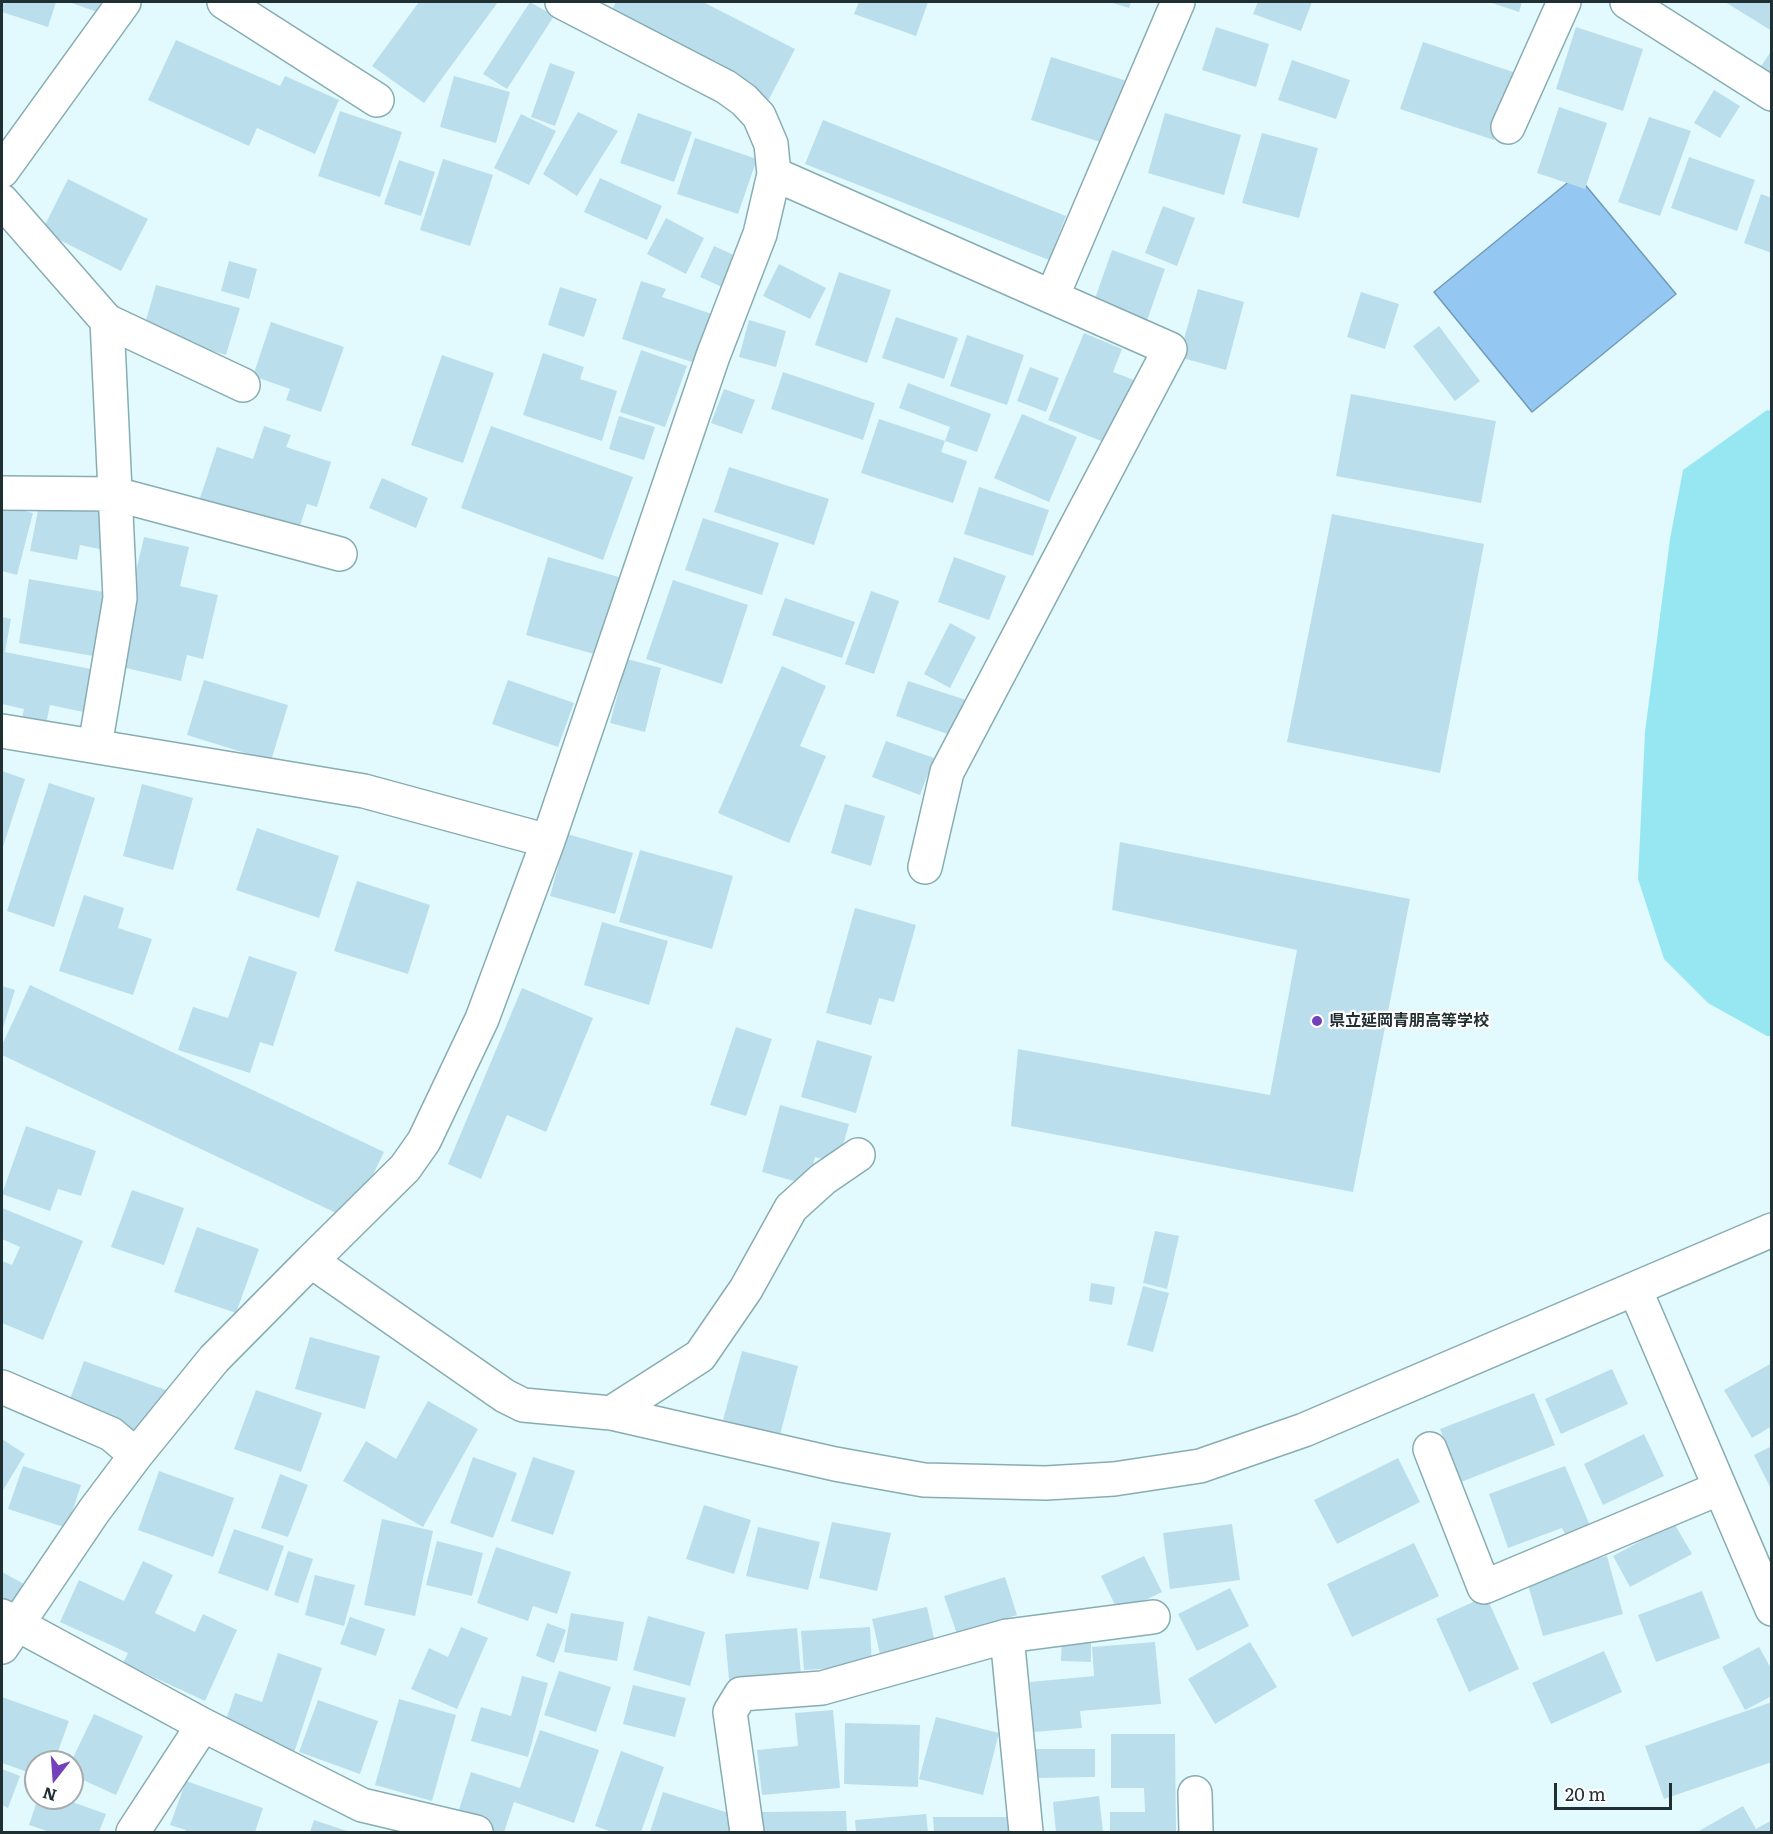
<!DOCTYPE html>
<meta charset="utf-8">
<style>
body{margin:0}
#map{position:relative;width:1773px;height:1834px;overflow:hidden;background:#e2fafd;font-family:Literata,serif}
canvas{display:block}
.frame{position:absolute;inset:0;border:3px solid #202f31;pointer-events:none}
.north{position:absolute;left:24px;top:1750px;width:60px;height:60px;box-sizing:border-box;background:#fff;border:2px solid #a6acad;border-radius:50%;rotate:197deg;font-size:16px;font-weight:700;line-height:24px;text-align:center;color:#202f31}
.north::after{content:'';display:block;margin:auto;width:21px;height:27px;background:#7342ba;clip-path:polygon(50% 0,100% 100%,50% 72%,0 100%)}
.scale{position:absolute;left:1554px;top:1783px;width:118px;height:27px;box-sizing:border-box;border:3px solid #202f31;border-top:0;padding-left:8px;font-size:18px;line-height:21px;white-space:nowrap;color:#202f31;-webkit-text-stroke:4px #fff;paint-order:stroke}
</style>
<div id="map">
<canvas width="1773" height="1834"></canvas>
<div class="frame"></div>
<div class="north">N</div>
<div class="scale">20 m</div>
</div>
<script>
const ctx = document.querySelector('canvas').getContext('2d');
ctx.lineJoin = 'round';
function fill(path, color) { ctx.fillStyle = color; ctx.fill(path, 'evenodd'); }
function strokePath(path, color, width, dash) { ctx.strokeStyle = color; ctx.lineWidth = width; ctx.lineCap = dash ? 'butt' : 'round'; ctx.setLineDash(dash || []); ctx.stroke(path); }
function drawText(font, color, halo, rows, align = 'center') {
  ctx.font = font + ' Literata,"Noto Sans JP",serif'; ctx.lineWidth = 4.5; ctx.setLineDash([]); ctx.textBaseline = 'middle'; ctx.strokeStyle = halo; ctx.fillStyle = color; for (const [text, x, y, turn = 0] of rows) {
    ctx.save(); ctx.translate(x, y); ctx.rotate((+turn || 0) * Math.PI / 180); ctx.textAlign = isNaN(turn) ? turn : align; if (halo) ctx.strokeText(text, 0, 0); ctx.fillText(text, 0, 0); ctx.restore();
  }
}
const green = new Path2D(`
 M1767,410L1772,411V1036H1767L1708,1003L1664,959L1638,879L1645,732L1670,539L1683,470Z`);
const water = new Path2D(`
 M1577,175L1676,294L1532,412L1434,292Z`);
const building = new Path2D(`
 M2,2H56L48,27L2,12Z
 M69,2H101L97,12Z
 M419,2H498L424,103L372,66Z
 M530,2L554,16L507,89L483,74Z
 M616,2H703L795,49L767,103L606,21Z
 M859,2H928L916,36L854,14Z
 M1109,2H1131L1129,8Z
 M1258,2H1312L1301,31L1253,14Z
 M1489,2H1522L1519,12Z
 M1725,2H1772V31Z
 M1216,27L1269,44L1256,87L1202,70Z
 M1576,27L1643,49L1623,111L1556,89Z
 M176,40L280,86L285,76L339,100L315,154L257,128L249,146L148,100Z
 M1423,42L1516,73L1494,140L1400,109Z
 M1772,50V82L1757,72Z
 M1051,57L1133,83L1113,146L1031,120Z
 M1292,60L1350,80L1336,119L1278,100Z
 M550,63L575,72L555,126L531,117Z
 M454,76L510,92L496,143L440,127Z
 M1714,90L1740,106L1720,138L1694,123Z
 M1559,107L1607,123L1585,189L1537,173Z
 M340,111L402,132L380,197L318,176Z
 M578,112L618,131L577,196L543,174Z
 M638,113L692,132L674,182L620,163Z
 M1165,113L1241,135L1224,195L1148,173Z
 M521,114L556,131L529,185L494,168Z
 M1649,117L1691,131L1660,216L1618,202Z
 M823,120L1066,216L1049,260L805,164Z
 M1262,133L1318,148L1299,218L1242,203Z
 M695,138L757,159L738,214L677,194Z
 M1689,157L1755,180L1737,231L1671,208Z
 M443,159L493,175L470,246L420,230Z
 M399,160L435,172L421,216L384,204Z
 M600,178L662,206L647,240L584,212Z
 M68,179L148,219L121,271L42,231Z
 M1761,194L1772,198V253L1744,243Z
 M1163,206L1195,218L1177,266L1145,253Z
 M666,218L704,238L686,274L647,254Z
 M714,246L736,256L722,287L700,277Z
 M1112,250L1165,269L1145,326L1092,307Z
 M229,261L257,269L249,299L221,291Z
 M779,264L826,288L810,319L763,296Z
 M839,272L891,290L867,363L815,345Z
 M641,281L666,289L662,297L718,316L701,365L622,339Z
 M156,285L240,308L226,355L143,331Z
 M560,287L597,299L584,337L548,325Z
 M1198,289L1244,302L1226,370L1179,357Z
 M1361,292L1399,304L1385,349L1347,337Z
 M896,317L958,338L944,379L882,358Z
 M749,320L786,331L776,367L739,357Z
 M271,322L344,347L321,412L286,400L290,389L253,376Z
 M1439,326L1480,381L1455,401L1413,346Z
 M1084,333L1122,349L1113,372L1134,380L1109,444L1048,420Z
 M967,335L1024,355L1007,405L950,386Z
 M641,350L687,366L665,427L620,412Z
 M543,353L584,367L580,379L617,391L602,441L523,415Z
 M442,355L494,373L463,463L411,445Z
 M1030,367L1059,378L1046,412L1017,401Z
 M783,372L875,403L863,440L771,409Z
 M908,383L991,414L977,452L945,441L950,427L899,408Z
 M724,389L755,400L742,434L711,423Z
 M1351,394L1496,421L1481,503L1336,476Z
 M1022,414L1077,437L1049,502L994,478Z
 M619,416L655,427L644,460L609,449Z
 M879,419L945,441L941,452L967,461L953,503L861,473Z
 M264,426L291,435L286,447L331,462L317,507L307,504L298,532L198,504L217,447L253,459Z
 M491,426L633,477L603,560L461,508Z
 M729,467L829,499L814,545L714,512Z
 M382,478L428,498L416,528L369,508Z
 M979,487L1049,510L1033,556L964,534Z
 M40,500L110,513L104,550L80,545L77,560L30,551Z
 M2,505L33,513L17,575L2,571Z
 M1332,514L1484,544L1440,773L1287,742Z
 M703,518L779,543L762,595L685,570Z
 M144,537L189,547L180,586L218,595L203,659L187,655L181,681L114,665Z
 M548,557L619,577L598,655L526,635Z
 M954,557L1006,576L989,620L938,602Z
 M29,579L104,592L93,656L19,643Z
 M673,580L748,605L722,684L646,659Z
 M871,591L899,601L874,674L845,664Z
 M785,598L855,622L842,658L772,635Z
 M2,617L11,619L5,652L101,671L93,714L50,705L46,724L22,719L24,709L2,704Z
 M950,623L976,637L950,688L924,674Z
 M627,659L661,668L645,732L610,723Z
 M782,666L826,686L800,746L826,756L789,843L718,813Z
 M204,680L288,705L271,761L187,735Z
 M508,680L574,703L558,747L492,724Z
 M908,681L966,700L953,736L896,716Z
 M886,741L934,758L920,795L872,777Z
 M2,771L25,779L2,850Z
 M49,783L95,798L54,927L7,911Z
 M142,784L193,798L173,870L123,856Z
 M845,804L885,816L871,866L831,853Z
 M257,828L339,856L319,918L236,890Z
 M567,834L633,853L615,914L550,896Z
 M1120,842L1410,899L1353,1192L1011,1126L1018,1049L1270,1095L1297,950L1112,910Z
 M640,850L733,876L712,949L619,922Z
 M357,881L430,905L408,974L334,951Z
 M84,895L124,908L118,928L152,939L133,995L59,971Z
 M855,908L916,925L894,1002L879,998L871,1025L826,1013Z
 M602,922L668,941L649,1005L584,985Z
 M249,956L297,972L273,1046L260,1042L250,1073L178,1050L193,1007L228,1018Z
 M30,985L384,1152L351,1220L2,1055V1045Z
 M2,986L15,990L2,1031Z
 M522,988L593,1018L546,1132L507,1115L481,1179L448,1164Z
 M736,1027L772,1039L746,1116L710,1105Z
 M817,1040L872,1056L856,1113L801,1097Z
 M780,1105L849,1124L838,1163L815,1157L808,1185L762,1172Z
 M26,1126L96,1151L81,1196L58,1189L50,1211L2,1194Z
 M132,1190L184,1208L164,1265L111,1247Z
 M2,1208L83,1241L43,1340L2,1323V1261L12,1265L20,1247L2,1239Z
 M197,1227L259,1249L236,1313L174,1292Z
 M1155,1231L1179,1236L1167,1289L1143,1283Z
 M1091,1283L1115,1287L1112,1305L1089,1301Z
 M1143,1286L1169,1293L1153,1352L1127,1345Z
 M310,1337L380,1356L365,1409L295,1389Z
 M742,1351L798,1366L780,1435L723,1420Z
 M84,1361L166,1390L148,1439L66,1410Z
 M1772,1363V1426L1752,1438L1724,1390Z
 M1612,1369L1628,1404L1561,1434L1545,1399Z
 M256,1390L322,1413L301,1472L234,1449Z
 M1534,1393L1555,1445L1461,1482L1440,1429Z
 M428,1401L478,1429L423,1527L343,1481L366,1441L396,1459Z
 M1644,1434L1664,1476L1603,1505L1584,1464Z
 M2,1439L25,1454L2,1492Z
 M1772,1446V1491L1754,1455Z
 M473,1457L517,1473L493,1538L450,1523Z
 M533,1457L575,1471L553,1535L511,1521Z
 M1398,1458L1420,1502L1337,1544L1314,1500Z
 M23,1466L81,1485L67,1528L8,1509Z
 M1565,1466L1591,1528L1567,1538L1562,1528L1508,1548L1489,1494Z
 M159,1471L234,1498L213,1557L138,1530Z
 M280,1474L308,1485L288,1537L261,1528Z
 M704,1505L751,1520L734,1574L686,1559Z
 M382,1519L433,1531L415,1616L364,1605Z
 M832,1522L891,1533L877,1591L819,1578Z
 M1674,1523L1692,1554L1630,1587L1613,1556Z
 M1232,1524L1240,1580L1170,1589L1163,1533Z
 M758,1527L820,1542L808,1590L746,1576Z
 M234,1529L284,1546L268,1591L218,1573Z
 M437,1541L483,1553L472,1596L426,1585Z
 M1414,1543L1439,1596L1352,1637L1327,1584Z
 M496,1547L571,1572L557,1614L533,1606L528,1621L477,1603Z
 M288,1551L313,1559L298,1603L274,1595Z
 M1144,1556L1162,1592L1119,1613L1101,1576Z
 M1607,1556L1623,1614L1543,1636L1526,1578Z
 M143,1561L173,1575L155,1613L195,1632L203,1614L237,1630L205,1701L123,1663L128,1653L60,1622L79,1580L124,1601Z
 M2,1572L24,1584L7,1616L2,1613Z
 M315,1575L355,1585L344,1626L305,1615Z
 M1005,1577L1017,1615L957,1634L944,1596Z
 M1230,1588L1249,1626L1197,1651L1178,1614Z
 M1702,1591L1720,1638L1656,1662L1638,1615Z
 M1486,1596L1519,1669L1469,1692L1436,1619Z
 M927,1607L936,1647L881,1659L872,1619Z
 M571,1613L624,1622L617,1661L564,1652Z
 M648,1616L705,1632L690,1686L633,1670Z
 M350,1617L385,1629L376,1656L340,1644Z
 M547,1623L566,1630L554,1663L536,1656Z
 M461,1627L488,1638L457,1709L411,1689L429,1648L448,1657Z
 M870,1627L872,1666L804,1670L801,1631Z
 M797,1628L801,1675L729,1680L725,1634Z
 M1062,1629L1091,1630V1662L1061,1661Z
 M1155,1642L1161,1704L1080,1711L1082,1728L1034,1732L1030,1682L1094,1676L1092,1647Z
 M1250,1642L1277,1687L1215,1724L1188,1679Z
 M1759,1647L1772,1670V1696L1745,1710L1722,1667Z
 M1604,1651L1622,1692L1551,1724L1532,1683Z
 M278,1653L322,1668L293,1756L222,1732L235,1693L262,1702Z
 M559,1671L611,1687L596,1732L544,1715Z
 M522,1676L548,1683L528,1757L471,1741L481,1707L511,1716Z
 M633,1685L686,1698L675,1737L623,1724Z
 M2,1697L69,1721L54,1762H36V1775L2,1763Z
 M399,1699L456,1715L432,1801L375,1785Z
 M318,1700L378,1721L360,1774L299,1752Z
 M1772,1702V1762L1664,1799L1645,1746Z
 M833,1710L840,1788L762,1795L757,1750L798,1746L795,1713Z
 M94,1714L143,1736L116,1795L72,1775L71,1762Z
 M936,1717L999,1733L983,1795L919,1779Z
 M845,1723L920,1725L918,1787L844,1784Z
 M540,1730L599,1750L574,1823L514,1802L504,1832H495L456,1819L471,1772L520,1788Z
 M1111,1734H1175L1176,1832H1110V1812H1145L1144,1788H1111Z
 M1034,1749H1095V1777L1035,1778Z
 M621,1751L664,1767L641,1832H612L595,1826Z
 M2,1769L20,1776L8,1808L2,1805Z
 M186,1781L263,1808L255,1832H185L186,1830L170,1825Z
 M663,1792L735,1815L729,1832H650Z
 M1099,1796L1103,1832H1056L1053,1802Z
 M38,1798H61L106,1814L99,1832H50L29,1825Z
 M1743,1806L1756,1829L1772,1820V1832H1697Z
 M846,1811L847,1832H762V1812Z
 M926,1814L928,1832H856L855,1820Z
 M933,1817H1012L1013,1832H934Z
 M314,1820L350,1832H310Z`);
const minor = new Path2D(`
 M224,2L377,100
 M562,2L726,87L744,100L759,116L771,144L774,174L760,234L713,356L548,841L482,1019L424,1141L405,1168L311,1261L505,1396L523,1405L611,1413L835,1464L924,1480L1046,1483L1114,1479L1200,1466L1304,1430L1772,1230
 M1627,2L1772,94
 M1508,127L1564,2
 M2,171L124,2
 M774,174L1052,297L1178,2
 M2,201L107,321L120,598L95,746
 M107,321L243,385
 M2,493L115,494L340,554
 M2,731L364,791L548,841
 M925,867L947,772L1170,349L1052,297
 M1635,1289L1772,1609
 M2,1387L111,1434L136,1455
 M611,1413L700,1356L746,1289L791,1208L823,1179L858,1155
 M1430,1449L1484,1587L1720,1488
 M2,1616L203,1725L362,1805L476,1832
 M1007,1636L1026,1832
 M2,1647L94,1511L136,1455L214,1359L311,1261
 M1195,1793L1196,1832
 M133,1832L203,1725
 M747,1832L730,1712L741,1694L822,1688L1007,1636L1153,1617`);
const markers = [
 [1317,1021,6,"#7342ba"]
];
const poiNames = [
 ["県立延岡青朋高等学校",1329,1021]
];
fill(green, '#97e7f2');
fill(water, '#94c8f2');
strokePath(water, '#719ab8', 1.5);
fill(building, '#bbdeed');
strokePath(minor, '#87adb2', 36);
strokePath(minor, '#fff', 33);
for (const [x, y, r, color] of markers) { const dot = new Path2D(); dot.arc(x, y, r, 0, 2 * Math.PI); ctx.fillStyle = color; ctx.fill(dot); strokePath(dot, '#fff', 2); }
drawText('bold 16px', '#202f31', '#fff', poiNames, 'left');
</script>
